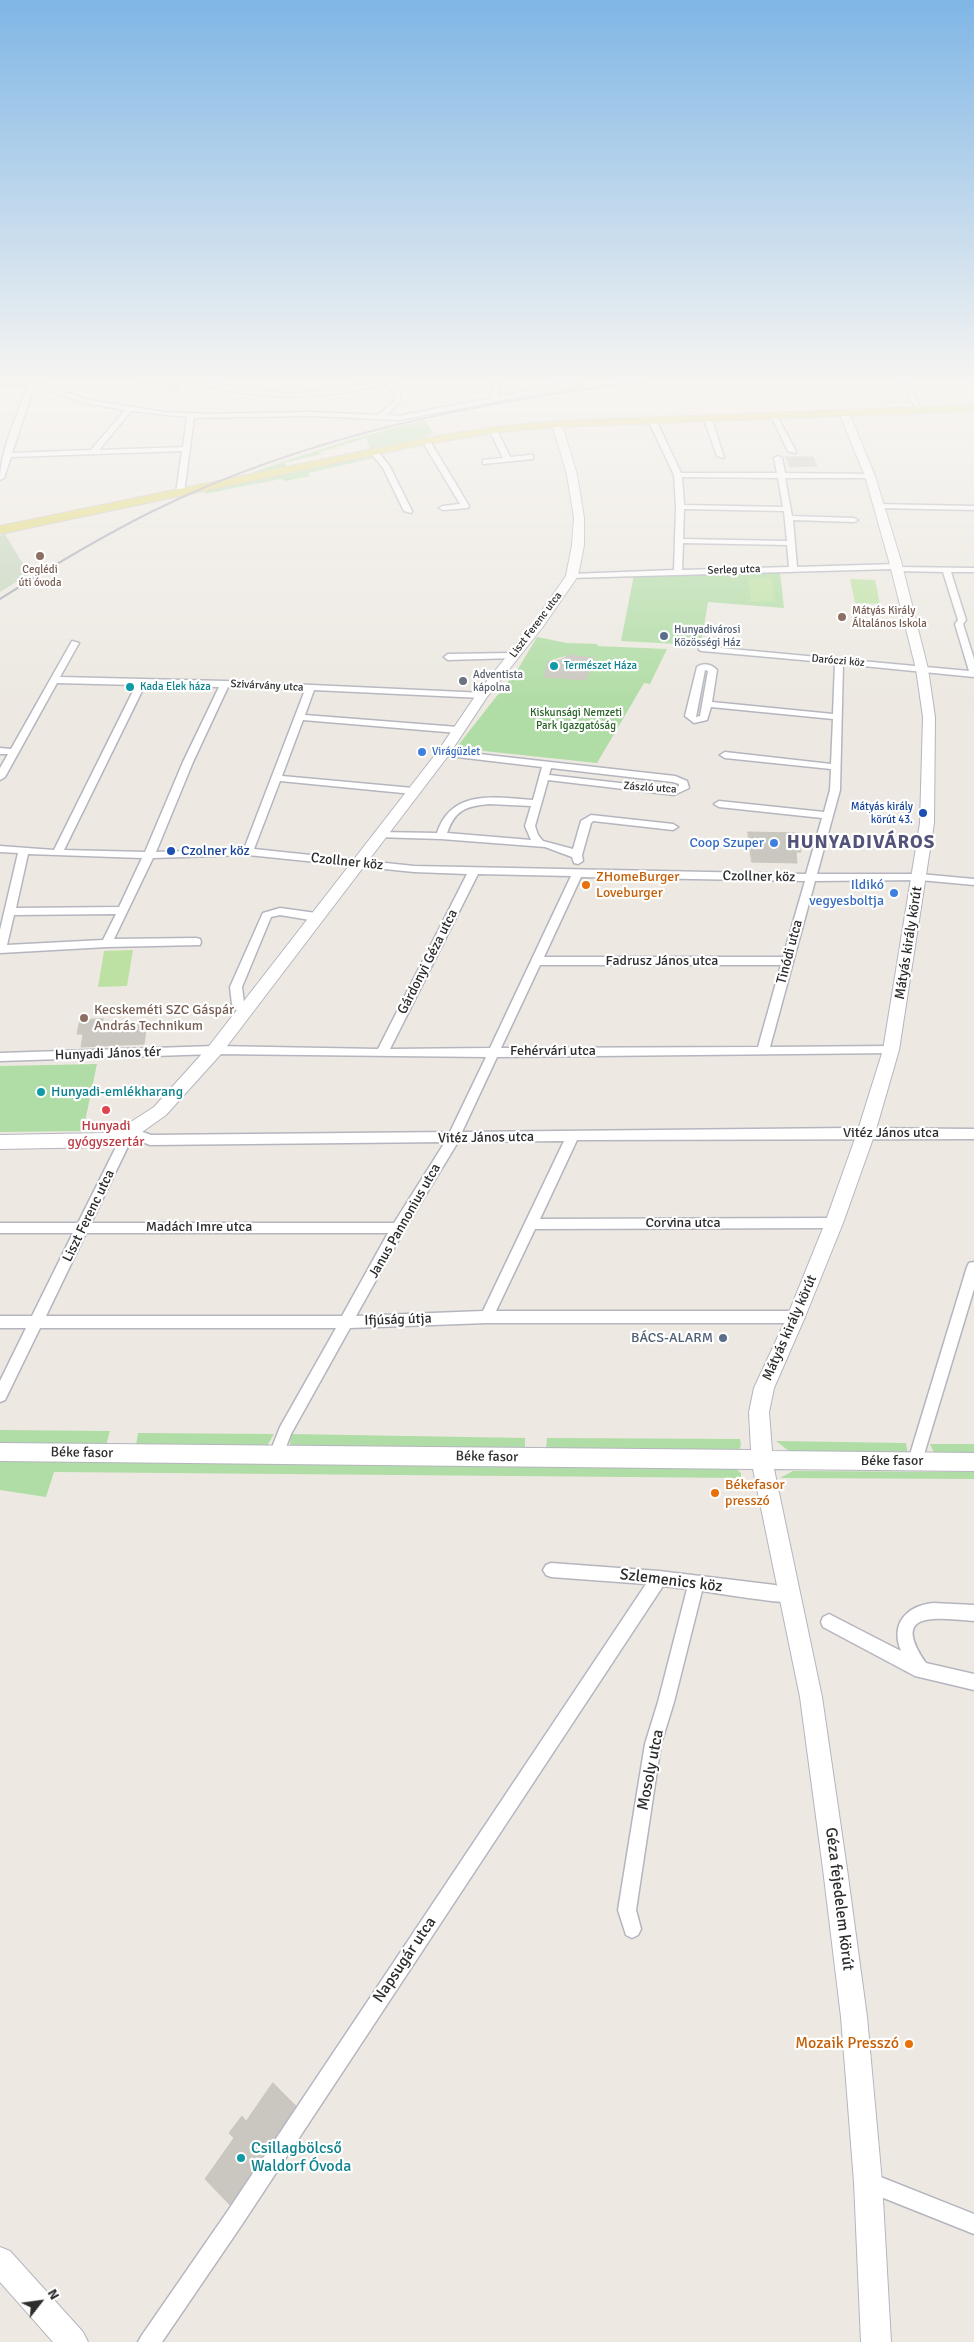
<!DOCTYPE html>
<meta charset="utf-8">
<style>
body{margin:0}
#map{position:relative;width:974px;height:2342px;overflow:hidden;background:#ede9e2;font-family:Signika,sans-serif}
canvas{display:block}
.north{position:absolute;left:15px;top:2277px;width:50px;height:50px;-webkit-text-stroke:4px #fff;paint-order:stroke;rotate:60deg;font-size:14px;font-weight:700;line-height:20px;text-align:center;color:#2d2d2d}
.north::after{content:'';display:block;margin:auto;width:18px;height:22px;background:#2d2d2d;clip-path:polygon(50% 0,100% 100%,50% 72%,0 100%)}
</style>
<div id="map">
<canvas width="974" height="2342"></canvas>
<div class="north">N</div>
</div>
<script>
const ctx = document.querySelector('canvas').getContext('2d');
ctx.lineJoin = 'round';
function fill(path, color) { ctx.fillStyle = color; ctx.fill(path, 'evenodd'); }
function strokePath(path, color, width, dash) { ctx.strokeStyle = color; ctx.lineWidth = width; ctx.lineCap = dash ? 'butt' : 'round'; ctx.setLineDash(dash || []); ctx.stroke(path); }
function drawText(font, color, halo, rows, align = 'center') {
  ctx.font = font + ' Signika,sans-serif'; ctx.lineWidth = 4.5; ctx.setLineDash([]); ctx.textBaseline = 'middle'; ctx.strokeStyle = halo; ctx.fillStyle = color; for (const [text, x, y, turn = 0] of rows) {
    ctx.save(); ctx.translate(x, y); ctx.rotate((+turn || 0) * Math.PI / 180); ctx.textAlign = isNaN(turn) ? turn : align; if (halo) ctx.strokeText(text, 0, 0); ctx.fillText(text, 0, 0); ctx.restore();
  }
}
const green = new Path2D(`
 M127,379H195L176,392Z
 M424,420L434,433L374,458L308,473L310,476L286,481L281,479L204,494L206,490C278,462 348,439 424,420ZM366,438L370,449L288,467L284,463L322,454L320,452Z
 M780,572L784,608L708,602L701,643L678,641L677,644L621,641L634,575Z
 M537,637L567,643L598,644L597,646L667,649L650,684L644,683L597,763L456,748L518,669ZM569,655L594,658L586,680L544,677L548,661Z
 M97,1064L83,1131L0,1132V1066Z
 M0,1430L110,1431L106,1445L0,1444Z
 M138,1433L274,1434L267,1446L136,1445Z
 M291,1434L525,1438V1452L296,1449L290,1444Z
 M547,1438L740,1439L741,1445L739,1450L731,1452L546,1450Z
 M776,1441L906,1443L908,1455L790,1452Z
 M930,1444H974V1456L934,1453Z
 M0,1459L736,1469L741,1473V1478L54,1472L46,1497L0,1490Z
 M793,1471L974,1472V1479L780,1478Z`);
const cemetery = new Path2D(`
 M5,534L29,574L0,592V536Z`);
const pitch = new Path2D(`
 M748,578H772L775,602H751Z
 M850,579L875,580L880,604L855,603Z
 M133,950L127,986L98,987L104,951Z`);
const building = new Path2D(`
 M786,457H813L817,466L790,467Z
 M569,655L594,658L586,680L544,677L548,661L560,660Z
 M748,832L798,833L801,852H796L797,863L752,862Z
 M103,1019V1025L147,1023L144,1044L81,1047L83,1034H77L80,1020Z
 M273,2083L296,2106L230,2205L205,2179L234,2138L229,2133L242,2116L246,2121Z`);
const street = new Path2D(`
 M30,379H36L35,382L88,400L164,412L207,414L310,412L378,415L395,400L394,393L386,384C331,398 280,400 225,390C212,387 195,385 184,379H196L255,391L289,393L333,391L385,379H399L392,382L400,393L401,400L387,415L399,416L491,398L495,379H501L498,397L584,379L581,384L567,388L399,420L310,416L194,418L184,493L180,495L176,493L182,451L11,457L4,478L0,480C0,451 18,414 28,385H0V381ZM34,386L85,403L125,410L91,450L12,453ZM131,411L187,417L183,447L99,450Z
 M134,379H146L177,389L174,391Z
 M897,379H904L923,410L922,411H918Z
 M774,414L777,416L796,451L795,453L788,451L771,416Z
 M708,417L712,419L724,458L717,456L704,419Z
 M652,418L656,420L681,473H777L774,458L778,456L782,458L785,473L873,474L874,476L870,478H785L792,516L854,518L858,520L854,522L793,520L797,567L896,564L900,567L974,568V572H951L966,620L963,624L974,659V677L843,664L840,790L817,874H920L974,879V885L920,880L815,881L770,1047L891,1046L895,1047L897,1050L895,1053L497,1057L462,1132L850,1128L974,1129V1139L577,1140L540,1219L834,1218L839,1219L840,1223L839,1227L834,1228L535,1229L496,1311H796L801,1313L803,1317L801,1321L796,1323H487L350,1328L291,1434L281,1460L276,1462L271,1460L269,1455L280,1427L336,1328H40L5,1400L0,1402V1381L26,1328H0V1316H32L73,1233H0V1223H78L125,1129L129,1127L151,1135L450,1132L486,1057L215,1054L0,1061V1053L215,1046L378,1049L467,874L414,872L248,855L153,858L114,939L196,938L200,939L201,942L200,945L107,947L0,953V930L18,853L0,852V846L54,850L136,685L57,683L5,777L0,780V768L8,754H0V748L11,749L72,641L79,643L60,677L225,681L485,693V697L482,698L314,690L305,715L458,727L463,730L458,733L303,720L282,776L413,788L418,791L413,794L280,781L254,849L414,866L806,874L822,818L719,807L714,804L719,801L824,812L830,790L831,769L725,758L720,755L725,752L831,764L833,719L711,707L707,720L694,723L685,716L697,667C703,662 712,664 717,670L712,702L833,714L835,663L702,651L699,650V646L969,671L955,624L958,620L943,572L897,571L893,569L569,578L568,576L572,574L674,570L676,507L674,475L648,420ZM682,477L778,478L783,507L684,505ZM684,509L784,511L787,541L683,539ZM683,543L787,545L789,567L682,570ZM705,670L708,671L700,716L696,717ZM145,685L219,687L183,762L145,852L64,850ZM228,687L305,690L244,849L156,852L193,762ZM28,854L142,858L119,907L16,908ZM478,874L571,876L490,1048L390,1049ZM581,877L805,881L783,957H544ZM116,914L103,940L7,945L14,915ZM540,965H781L758,1047L501,1048ZM132,1138L150,1145L445,1142L394,1223H91ZM564,1141L483,1311L356,1316L403,1232L458,1142ZM86,1233H388L342,1316H46Z
 M493,428L497,430L510,457L530,455H533V459L483,464V460L503,458L489,430Z
 M423,439L430,441L469,506L468,508L443,510L439,508L443,506L460,504L422,441Z
 M371,450H377L390,467L412,511L411,513L404,511L383,468L370,452Z
 M875,504L974,506V510L878,508L874,506Z
 M512,653L515,654V658L448,660L444,657L448,654Z
 M443,750L675,776L687,781L689,788L674,795L548,780L535,826L538,835L543,841L573,849L581,821L591,815L673,824L678,827L673,830L593,821L591,823L582,855L583,861L578,864L574,863L572,857L545,847L441,839L375,837L374,835L379,832L437,833C451,789 495,797 533,800L542,767L440,755V751ZM551,768L673,782L679,784V786L673,789L549,775ZM489,804L531,806L525,826L531,840L447,833C455,810 466,806 489,804Z
 M280,908L316,913L321,917L316,921L280,915L271,917L242,987L244,1003L250,1012L244,1016L240,1015L232,1004L230,987L262,915L263,913Z
 M974,1262V1289L922,1461L920,1466L915,1468L910,1466L908,1461L967,1267L969,1263Z
 M551,1563L659,1571L775,1585L796,1592L798,1597L796,1602C789,1605 716,1593 702,1591L674,1702L661,1744L636,1910L641,1929L638,1935L632,1938L626,1935L618,1910L645,1744L658,1702L687,1589L663,1586L241,2226L162,2342H138L142,2335L227,2212L646,1584L551,1577L546,1575L543,1570L546,1565Z
 M933,1603L974,1605V1621C937,1618 889,1610 926,1663L974,1674V1690L915,1676L823,1627L821,1622L823,1617L829,1614L901,1651C890,1624 906,1606 933,1603Z
 M868,2172L974,2214V2234L861,2189L858,2182L861,2175Z`);
const secondary = new Path2D(`
 M381,379H391L392,381L387,384Z
 M844,410L849,413L875,476L901,561L928,669L935,717L934,823L899,1050L875,1133L843,1223L805,1317L774,1388L769,1412L772,1451L974,1453V1471L774,1469L822,1697L847,1869L867,2017L882,2182L891,2342H861L854,2182L841,2017L823,1869L800,1697L753,1469L0,1461V1443L751,1450L749,1412L754,1388L787,1317L825,1223L857,1133L883,1050L920,823L923,717L916,669L889,561L865,476L839,413Z
 M557,421L562,424L577,475L584,518V545L578,576L542,628L487,697L448,756L221,1054L166,1115L135,1137L105,1147L0,1149V1135L105,1133L123,1127L154,1107L209,1046L438,751L478,692L534,622L566,576L572,545L574,518L567,475L552,424Z
 M0,2247L10,2251L83,2332L88,2342H53L0,2282Z`);
const primary = new Path2D(`
 M974,405V411L557,427L493,433L426,444L0,534V526L426,438L493,427L557,421Z`);
const rail = new Path2D(`
 M0,599C49,568 99,538 151,512C310,433 487,400 662,379`);
const markers = [
 [40,556,5,"#8d6e63"],
 [842,617,5,"#8d6e63"],
 [664,636,5,"#5c6f8a"],
 [554,666,5,"#0f9aa8"],
 [463,681,5,"#6b7280"],
 [130,687,5,"#0f9aa8"],
 [422,752,5,"#3f7fe0"],
 [923,813,5,"#1a4fb4"],
 [774,843,5,"#3f7fe0"],
 [171,851,5,"#1a4fb4"],
 [586,885,5,"#e8710a"],
 [894,893,5,"#3f7fe0"],
 [84,1018,5,"#8d6e63"],
 [41,1092,5,"#0f9aa8"],
 [106,1110,5,"#e0444e"],
 [723,1338,5,"#5c6f8a"],
 [715,1493,5,"#e8710a"],
 [909,2044,5,"#e8710a"],
 [241,2158,5,"#0f9aa8"]
];
const farEducationnames = [
 ["Ceglédi",40,570],
 ["úti óvoda",40,583],
 ["Mátyás Király",852,611,"left"],
 ["Általános Iskola",852,624,"left"]
];
const farStreetnames = [
 ["Serleg utca",734,570,-2],
 ["Liszt Ferenc utca",536,625,-53],
 ["Daróczi köz",838,661,5],
 ["Szivárvány utca",267,686,3],
 ["Zászló utca",650,788,4]
];
const farServicenames = [
 ["Hunyadivárosi",674,630],
 ["Közösségi Ház",674,643]
];
const farCulturenames = [
 ["Természet Háza",564,666],
 ["Kada Elek háza",140,687]
];
const farWorshipnames = [
 ["Adventista",473,675],
 ["kápolna",473,688]
];
const farParknames = [
 ["Kiskunsági Nemzeti",576,713],
 ["Park Igazgatóság",576,726]
];
const farShopnames = [
 ["Virágüzlet",432,752]
];
const farTransitnames = [
 ["Mátyás király",913,807],
 ["körút 43.",913,820]
];
const shopNames = [
 ["Coop Szuper",764,843],
 ["Ildikó",884,885],
 ["vegyesboltja",884,901]
];
const transitNames = [
 ["Czolner köz",181,851]
];
const streetNames = [
 ["Czollner köz",347,862,6],
 ["Czollner köz",759,877,1],
 ["Mátyás király körút",909,943,-81],
 ["Tinódi utca",790,952,-75],
 ["Fadrusz János utca",662,961],
 ["Gárdonyi Géza utca",428,962,-63],
 ["Fehérvári utca",553,1051],
 ["Hunyadi János tér",108,1054,-2],
 ["Vitéz János utca",891,1133],
 ["Vitéz János utca",486,1138,-1],
 ["Liszt Ferenc utca",89,1216,-64],
 ["Janus Pannonius utca",405,1221,-60],
 ["Corvina utca",683,1223],
 ["Madách Imre utca",199,1227],
 ["Ifjúság útja",398,1320,-2],
 ["Mátyás király körút",790,1328,-66],
 ["Béke fasor",82,1453,1],
 ["Béke fasor",487,1457,1],
 ["Béke fasor",892,1461]
];
const foodNames = [
 ["ZHomeBurger",596,877],
 ["Loveburger",596,893],
 ["Békefasor",725,1485],
 ["presszó",725,1501]
];
const educationNames = [
 ["Kecskeméti SZC Gáspár",94,1010],
 ["András Technikum",94,1026]
];
const cultureNames = [
 ["Hunyadi-emlékharang",51,1092]
];
const healthNames = [
 ["Hunyadi",106,1126],
 ["gyógyszertár",106,1142]
];
const serviceNames = [
 ["BÁCS-ALARM",713,1338]
];
const nearStreetnames = [
 ["Szlemenics köz",671,1581,7],
 ["Mosoly utca",651,1770,-79],
 ["Géza fejedelem körút",839,1899,83],
 ["Napsugár utca",405,1960,-56]
];
const nearFoodnames = [
 ["Mozaik Presszó",899,2044]
];
const nearCulturenames = [
 ["Csillagbölcső",251,2149],
 ["Waldorf Óvoda",251,2167]
];
const districtNames = [
 ["HUNYADIVÁROS",861,843]
];
fill(green, '#b0dca5');
fill(cemetery, '#c3d4bb');
fill(pitch, '#bde1a3');
fill(building, '#c9c7c0');
strokePath(building, '#c8c5bb', 1);
strokePath(street, '#b5b5bf', 3);
strokePath(secondary, '#b5b5bf', 2);
strokePath(primary, '#c8c8c8', 2);
fill(street, '#fff');
fill(secondary, '#fff');
fill(primary, '#e0d773');
strokePath(rail, '#a5a5b5', 2);
const sky = ctx.createLinearGradient(0, 0, 0, 707);
sky.addColorStop(0, '#7fb6e5');
sky.addColorStop(0.54, '#f7f5f2');
sky.addColorStop(1, '#f7f5f200');
ctx.fillStyle = sky;
ctx.fillRect(0, 0, 974, 707);
for (const [x, y, r, color] of markers) { const dot = new Path2D(); dot.arc(x, y, r, 0, 2 * Math.PI); ctx.fillStyle = color; ctx.fill(dot); strokePath(dot, '#fff', 2); }
drawText('11px', '#785e54', '#fff', farEducationnames);
drawText('11px', '#2d2d2d', '#fff', farStreetnames);
drawText('11px', '#4e5e75', '#fff', farServicenames, 'left');
drawText('11px', '#0d838f', '#fff', farCulturenames, 'left');
drawText('11px', '#5b616d', '#fff', farWorshipnames, 'left');
drawText('11px', '#286225', '#fff', farParknames);
drawText('11px', '#366cbe', '#fff', farShopnames, 'left');
drawText('11px', '#164399', '#fff', farTransitnames, 'right');
drawText('14px', '#366cbe', '#fff', shopNames, 'right');
drawText('14px', '#164399', '#fff', transitNames, 'left');
drawText('14px', '#2d2d2d', '#fff', streetNames);
drawText('14px', '#c56008', '#fff', foodNames, 'left');
drawText('14px', '#785e54', '#fff', educationNames, 'left');
drawText('14px', '#0d838f', '#fff', cultureNames, 'left');
drawText('14px', '#be3a42', '#fff', healthNames);
drawText('14px', '#4e5e75', '#fff', serviceNames, 'right');
drawText('16px', '#2d2d2d', '#fff', nearStreetnames);
drawText('16px', '#c56008', '#fff', nearFoodnames, 'right');
drawText('16px', '#0d838f', '#fff', nearCulturenames, 'left');
ctx.letterSpacing = '1px';
drawText('bold 19px', '#535379', '#fff', districtNames);
ctx.letterSpacing = '0px';
</script>
